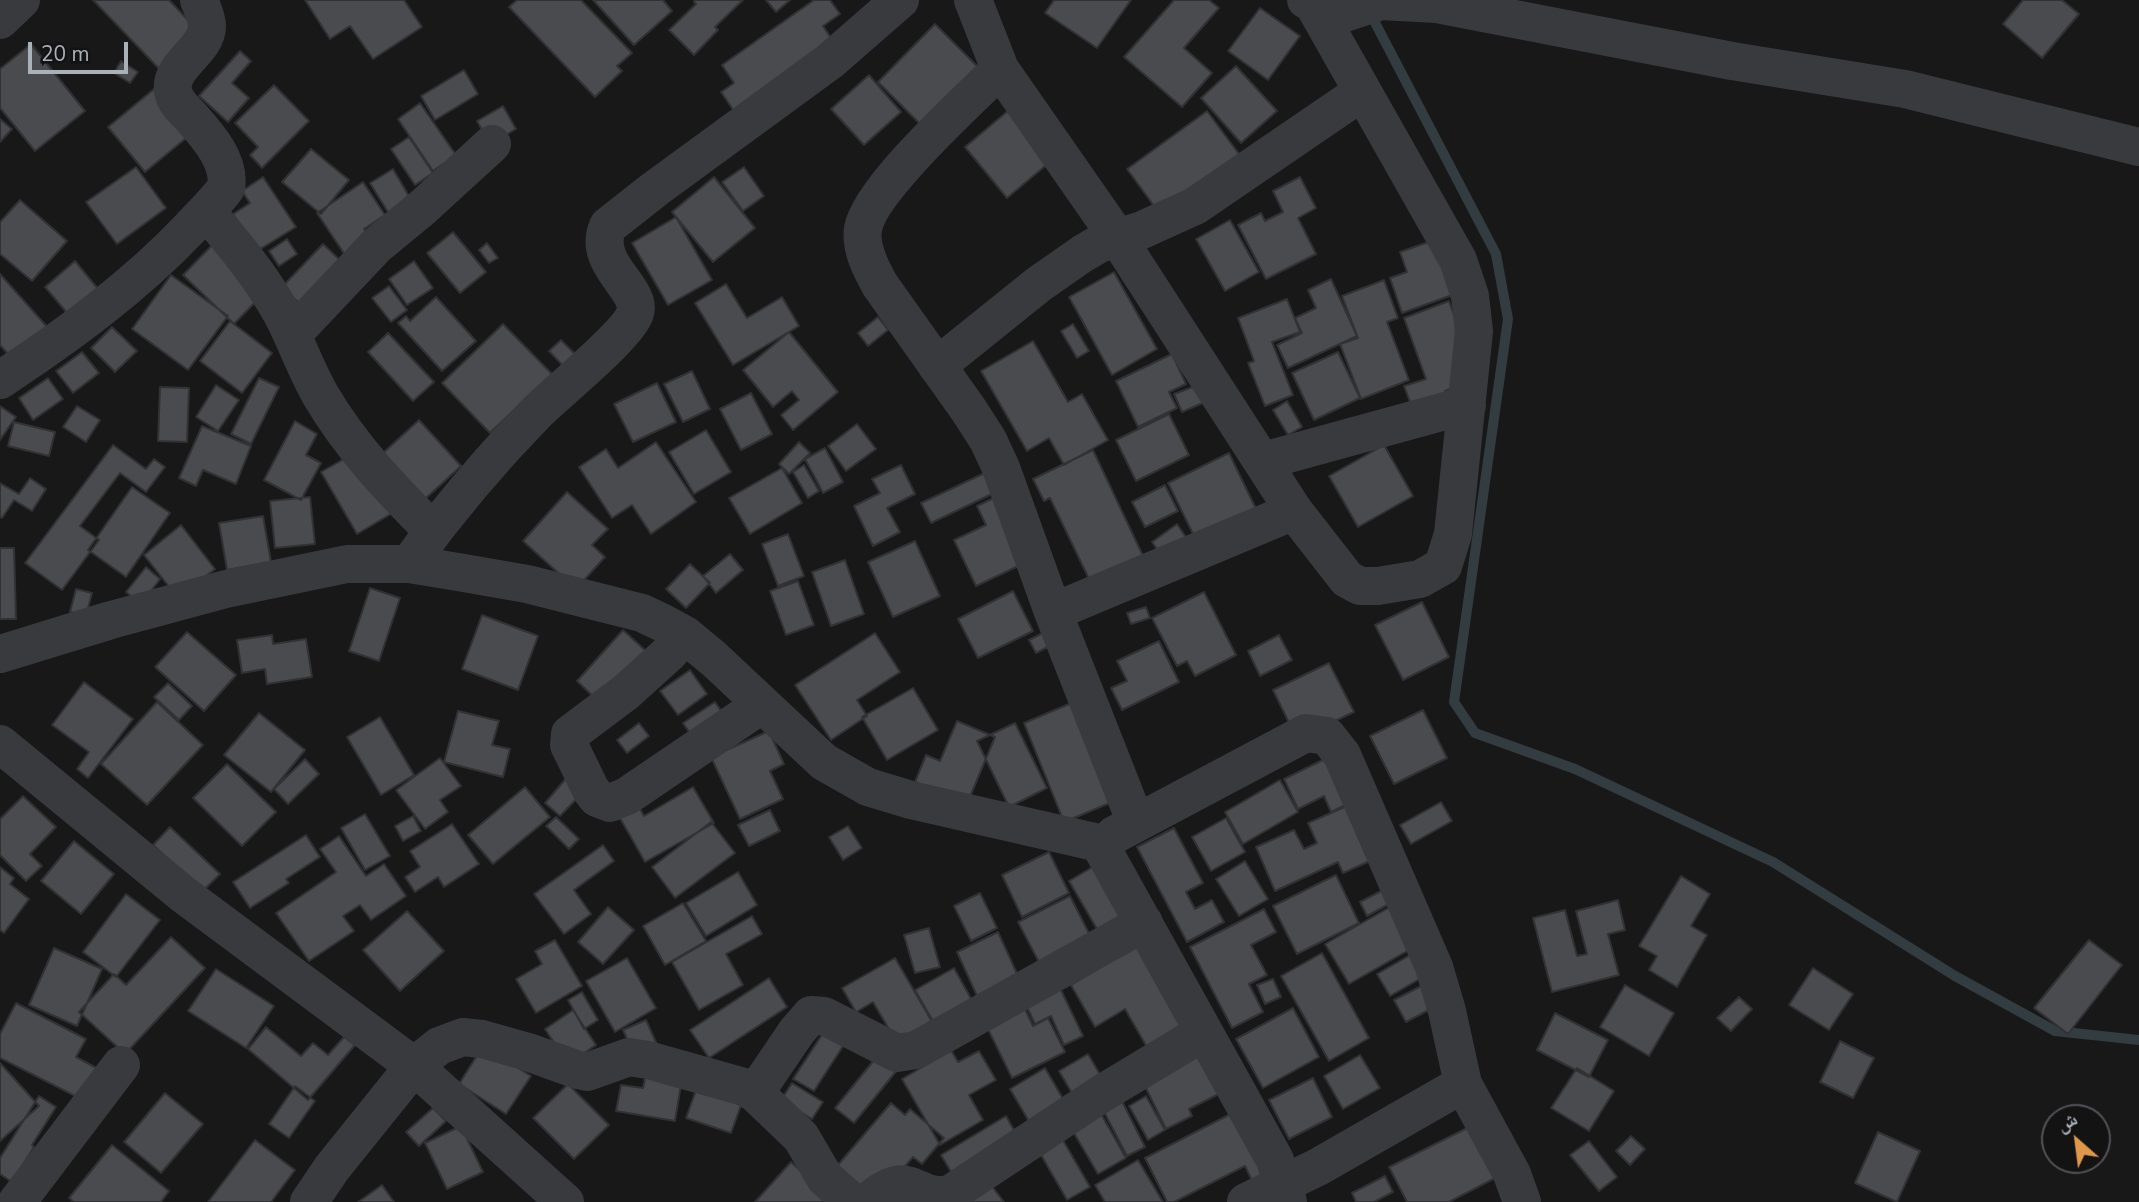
<!DOCTYPE html>
<meta charset="utf-8">
<style>
body{margin:0}
#map{position:relative;width:2139px;height:1202px;overflow:hidden;background:#181819;font-family:"Nunito Sans","Noto Naskh Arabic",sans-serif}
canvas{display:block}
.north{position:absolute;left:2041px;top:1104px;width:70px;height:70px;box-sizing:border-box;background:#131314;border:2px solid #505256;border-radius:50%;rotate:332deg;font-size:19px;font-weight:700;line-height:28px;text-align:center;color:#abb1b8}
.north::after{content:'';display:block;margin:auto;width:24px;height:32px;background:#dd984c;clip-path:polygon(50% 0,100% 100%,50% 72%,0 100%)}
.scale{position:absolute;left:28px;top:42px;width:100px;height:32px;box-sizing:border-box;border:4px solid #abb1b8;border-top:0;padding-left:9px;font-size:21px;line-height:24px;white-space:nowrap;color:#abb1b8;-webkit-text-stroke:5px #131314;paint-order:stroke}
</style>
<div id="map">
<canvas width="2139" height="1202"></canvas>
<div class="north">ش</div>
<div class="scale">20 m</div>
</div>
<script>
const ctx = document.querySelector('canvas').getContext('2d');
ctx.lineJoin = 'round';
function strokePath(path, color, width, dash) { ctx.strokeStyle = color; ctx.lineWidth = width; ctx.lineCap = dash ? 'butt' : 'round'; ctx.setLineDash(dash || []); ctx.stroke(path); }
function fill(path, color) { ctx.fillStyle = color; ctx.fill(path, 'evenodd'); }
const stream = new Path2D(`
 M1370,13L1496,254L1508,319L1454,702L1475,733L1575,769L1773,862L1955,976L2055,1031L2139,1040`);
const building = new Path2D(`
 M93,0H169L206,39L167,77Z
 M305,0H404L422,27L373,59L350,26L330,39Z
 M517,0H581L632,53L617,66L622,71L595,97L509,7Z
 M593,0H663L672,11L634,45Z
 M695,0H743L715,27L718,30L694,55L669,30L696,4L694,2Z
 M766,0H790L776,12Z
 M814,0H830L840,14L823,26L835,44L736,114L721,92L734,83L722,65Z
 M1054,0H1131L1097,48L1045,13Z
 M1174,0H1209L1219,8L1184,48L1212,73L1182,107L1124,57Z
 M2023,0H2062L2079,14L2042,58L2003,24Z
 M1260,8L1300,36L1268,80L1228,51Z
 M935,24L981,70L923,127L878,82Z
 M31,44L85,111L35,151L0,108V69Z
 M240,51L251,61L232,83L249,98L228,122L199,96Z
 M121,61L138,72L130,83L114,73Z
 M1236,66L1277,111L1241,143L1201,98Z
 M464,70L478,94L435,120L421,96Z
 M869,75L901,112L864,145L831,109Z
 M274,85L309,121L262,168L250,155L258,147L235,123Z
 M154,89L191,134L145,172L108,127Z
 M420,103L456,155L433,171L398,119Z
 M503,106L516,129L490,144L477,121Z
 M1009,110L1051,161L1007,198L965,147Z
 M1207,111L1245,162L1165,221L1127,169Z
 M0,119L12,129L0,142Z
 M409,137L433,173L415,185L391,149Z
 M311,149L349,180L321,214L282,182Z
 M136,167L166,208L117,244L86,202Z
 M744,167L764,196L743,211L722,182Z
 M393,169L413,203L391,217L370,183Z
 M263,177L296,227L257,251L233,214L250,203L242,191Z
 M714,177L755,228L713,262L672,212Z
 M1300,177L1316,208L1298,218L1316,254L1266,279L1238,225L1261,213L1265,221L1283,212L1273,191Z
 M363,182L385,215L364,229L374,243L349,261L317,213Z
 M20,200L67,241L32,281L0,254V222Z
 M676,217L712,280L668,305L632,243Z
 M1230,220L1259,272L1225,291L1196,239Z
 M453,232L486,272L460,293L427,253Z
 M220,237L264,293L234,324L183,275Z
 M1440,238L1458,293L1402,313L1390,278L1407,272L1400,252Z
 M287,239L297,254L279,266L269,251Z
 M487,243L498,258L489,263L479,250Z
 M323,244L342,262L301,305L282,287Z
 M75,261L109,302L79,327L45,287Z
 M414,261L433,288L407,305L389,279Z
 M1114,272L1157,349L1112,375L1069,297Z
 M0,274L58,339L22,370L0,345Z
 M171,275L228,316L188,370L132,329Z
 M1331,279L1357,336L1288,368L1277,345L1302,333L1295,318L1316,308L1308,290Z
 M1384,280L1398,318L1387,322L1409,380L1361,399L1340,344L1358,338L1342,296Z
 M726,284L747,318L782,297L799,326L733,365L695,303Z
 M389,286L407,310L391,322L372,298Z
 M436,297L476,341L442,371L398,323L406,316L410,321Z
 M1287,299L1300,332L1272,342L1293,395L1265,406L1248,363L1254,361L1238,318Z
 M1449,301L1477,379L1445,391L1449,403L1415,415L1404,386L1426,379L1404,318Z
 M878,317L888,330L868,346L858,333Z
 M230,321L272,353L242,393L200,361Z
 M503,324L552,374L490,433L442,383Z
 M1073,324L1089,351L1077,358L1061,331Z
 M112,327L137,351L115,372L91,348Z
 M789,332L838,392L793,430L781,415L799,400L792,391L773,407L743,370Z
 M388,333L434,382L413,401L368,352Z
 M561,340L581,360L569,372L549,351Z
 M1033,341L1068,402L1082,394L1108,440L1064,465L1049,438L1027,451L981,371Z
 M82,352L99,373L73,393L56,371Z
 M1338,352L1360,398L1314,420L1292,373Z
 M1172,354L1186,384L1169,392L1177,408L1138,427L1116,381Z
 M692,371L710,409L683,422L664,384Z
 M48,378L63,399L33,420L19,398Z
 M259,378L279,387L251,444L231,434Z
 M657,383L676,422L633,442L614,404Z
 M216,385L239,400L218,431L196,417Z
 M1198,385L1205,402L1182,412L1174,394Z
 M160,387L189,388L187,442L158,441Z
 M751,393L772,434L741,450L720,409Z
 M1287,401L1302,427L1288,435L1273,410Z
 M0,406L16,417L0,440Z
 M77,406L100,420L86,442L63,427Z
 M1169,414L1189,455L1136,481L1116,440Z
 M419,420L461,466L425,499L383,453Z
 M295,421L317,434L306,455L321,463L301,500L264,480Z
 M14,422L55,432L49,456L8,446Z
 M857,424L876,449L846,471L828,446Z
 M202,426L251,446L236,484L203,470L196,486L179,478Z
 M706,430L731,472L694,494L669,452Z
 M656,442L696,502L651,534L632,505L612,518L579,467L606,449L618,468Z
 M799,442L810,453L789,474L779,464Z
 M113,445L146,469L154,459L165,467L146,492L120,473L80,526L99,540L62,590L25,563Z
 M1384,445L1413,496L1358,527L1329,476Z
 M365,447L401,508L357,534L321,472Z
 M825,448L843,482L823,493L805,459Z
 M1093,450L1144,558L1091,583L1050,498L1044,501L1033,479Z
 M1229,453L1259,515L1198,544L1168,483Z
 M804,465L819,491L808,498L793,472Z
 M901,465L915,494L887,508L900,532L873,546L854,506L880,493L872,479Z
 M782,468L802,503L750,534L729,498Z
 M989,471L998,491L931,523L921,503Z
 M30,478L46,489L32,511L14,500L2,518L0,517V483L19,494Z
 M1165,485L1178,511L1145,527L1132,502Z
 M132,487L170,513L126,577L88,550Z
 M567,492L608,529L592,545L605,557L576,589L523,541Z
 M1000,495L1031,560L976,586L954,540L986,525L977,506Z
 M310,497L315,544L275,548L270,501Z
 M263,516L271,562L227,570L219,523Z
 M1177,524L1190,543L1165,561L1152,542Z
 M181,525L215,569L178,598L144,555Z
 M788,534L804,576L778,586L762,544Z
 M915,541L940,596L893,617L868,562Z
 M0,548H14L16,619H0Z
 M730,554L743,570L716,593L703,576Z
 M845,560L864,614L831,626L812,572Z
 M690,564L710,583L686,608L666,589Z
 M146,567L160,579L141,604L126,592Z
 M798,581L814,625L786,635L770,591Z
 M370,588L400,598L379,661L349,651Z
 M76,589L92,593L86,616L70,612Z
 M1013,591L1033,631L978,658L958,619Z
 M1204,592L1236,655L1195,676L1187,661L1177,666L1152,618Z
 M1422,602L1449,657L1403,680L1375,625Z
 M1146,607L1150,618L1131,624L1127,613Z
 M482,615L538,636L518,690L462,669Z
 M1053,628L1059,641L1036,653L1029,640Z
 M623,630L659,663L599,702L577,681Z
 M187,632L236,675L204,711L155,667Z
 M875,633L900,672L857,700L867,716L831,740L795,685Z
 M272,635L273,644L306,639L312,677L267,684L265,669L242,673L237,640Z
 M1279,635L1292,660L1260,676L1248,651Z
 M1159,641L1179,682L1122,710L1111,688L1127,681L1117,661Z
 M1329,663L1354,712L1297,739L1273,690Z
 M690,670L707,694L678,715L660,691Z
 M84,682L133,719L88,778L77,769L89,752L52,725Z
 M168,683L192,706L179,720L154,697Z
 M913,688L938,730L887,760L862,717Z
 M1081,699L1122,798L1064,822L1024,723Z
 M157,702L203,745L147,805L101,764Z
 M715,702L732,727L700,748L683,723Z
 M1423,710L1447,758L1394,784L1370,736Z
 M458,711L499,721L492,745L510,749L503,777L444,762Z
 M259,713L305,750L271,792L224,755Z
 M380,717L414,775L381,795L347,737Z
 M957,721L995,737L967,804L915,782L926,755L940,761Z
 M639,723L649,736L627,753L617,740Z
 M1015,723L1047,788L1009,807L977,741Z
 M769,731L784,764L770,771L783,799L740,819L711,757Z
 M1335,754L1356,800L1331,812L1324,796L1298,809L1284,779Z
 M440,758L461,786L440,800L448,812L425,829L396,790Z
 M305,759L319,774L288,804L274,789Z
 M227,764L276,812L242,846L193,798Z
 M569,775L585,790L560,816L545,803Z
 M1280,780L1298,812L1243,844L1225,812Z
 M525,787L550,817L493,864L468,835Z
 M693,787L714,823L645,862L620,818L639,807L644,816Z
 M23,796L56,827L30,854L42,866L26,881L0,855V819Z
 M1356,802L1381,856L1343,873L1338,862L1275,891L1256,847L1294,830L1304,849L1317,843L1308,823Z
 M1441,802L1452,821L1411,844L1400,825Z
 M770,810L780,831L749,846L738,825Z
 M365,814L390,856L365,870L341,828Z
 M413,816L421,831L403,841L395,826Z
 M556,817L579,839L569,849L546,826Z
 M1226,818L1245,852L1211,871L1192,837Z
 M711,822L735,853L675,898L652,867Z
 M452,824L479,864L444,887L438,877L415,892L405,877L420,867L410,851Z
 M848,826L862,848L843,860L829,837Z
 M170,827L220,874L203,891L153,845Z
 M1174,828L1203,883L1186,892L1195,909L1212,900L1224,922L1187,942L1137,847Z
 M306,835L320,857L286,879L289,883L250,908L233,882Z
 M339,836L366,876L384,864L406,896L371,920L360,905L343,916L354,931L309,961L276,913L336,872L320,849Z
 M74,841L114,874L81,914L41,881Z
 M603,845L614,861L574,890L591,914L564,934L534,894Z
 M1049,852L1069,893L1022,917L1002,875Z
 M1245,861L1268,899L1239,916L1216,879Z
 M1101,862L1133,917L1101,936L1069,881Z
 M0,867L14,878L10,884L29,899L4,933L0,930Z
 M738,872L757,905L706,936L686,903Z
 M1336,875L1359,923L1297,954L1273,906Z
 M1681,876L1710,894L1691,926L1707,935L1677,987L1649,970L1657,956L1639,946Z
 M1383,890L1389,904L1367,916L1360,902Z
 M980,893L997,928L971,941L954,906Z
 M126,894L160,920L116,977L83,952Z
 M1070,896L1102,959L1040,964L1018,922Z
 M1618,900L1625,930L1608,934L1619,975L1552,992L1533,918L1565,910L1577,956L1587,954L1576,911Z
 M683,903L706,941L665,965L643,926Z
 M608,907L634,930L603,964L578,942Z
 M1390,907L1409,950L1349,984L1325,944Z
 M1264,909L1276,932L1251,945L1267,975L1249,984L1263,1012L1232,1028L1190,947Z
 M407,911L444,951L400,991L363,950Z
 M752,916L762,934L726,954L743,985L699,1010L672,962Z
 M929,928L940,967L915,973L904,935Z
 M998,932L1030,1002L1060,988L1083,1036L1064,1045L1051,1016L1035,1024L1026,1005L989,1022L957,952Z
 M171,937L205,968L125,1054L79,1012L114,974L126,985Z
 M555,940L582,986L536,1013L516,979L542,964L535,951Z
 M2089,940L2122,965L2068,1034L2034,1008Z
 M1145,941L1200,1035L1155,1061L1125,1009L1095,1027L1071,985Z
 M54,948L102,969L77,1026L29,1005Z
 M1417,951L1430,973L1390,996L1377,974Z
 M1322,953L1369,1038L1329,1061L1281,976Z
 M627,958L656,1008L615,1032L586,981Z
 M895,958L938,1032L903,1053L873,1002L856,1012L842,988Z
 M954,968L984,1022L946,1044L915,990Z
 M1813,968L1853,994L1829,1030L1789,1005Z
 M216,969L274,1006L246,1048L188,1011Z
 M769,978L787,1007L709,1058L690,1030Z
 M1273,979L1281,997L1265,1004L1257,985Z
 M1433,980L1444,1002L1406,1022L1394,1000Z
 M1625,985L1674,1013L1649,1056L1600,1027Z
 M582,992L598,1020L584,1029L568,1000Z
 M1739,997L1752,1009L1731,1031L1717,1018Z
 M16,1003L86,1039L76,1057L104,1072L89,1103L0,1058V1034Z
 M1293,1008L1319,1057L1263,1088L1236,1039Z
 M1025,1009L1033,1026L1048,1018L1065,1052L1012,1078L987,1027Z
 M573,1010L596,1045L568,1064L545,1029Z
 M1555,1013L1608,1040L1589,1077L1537,1050Z
 M646,1020L659,1049L636,1059L623,1030Z
 M266,1027L301,1056L313,1043L328,1055L344,1037L355,1045L308,1100L248,1049Z
 M827,1027L847,1040L814,1091L793,1079Z
 M1840,1041L1874,1058L1853,1098L1820,1082Z
 M483,1046L531,1076L506,1114L459,1084Z
 M951,1050L958,1062L979,1051L996,1080L969,1095L983,1120L940,1145L902,1079Z
 M1206,1051L1225,1091L1189,1109L1192,1116L1166,1129L1143,1082Z
 M879,1054L898,1069L854,1123L835,1108Z
 M1088,1054L1112,1095L1083,1112L1059,1071Z
 M1360,1055L1380,1088L1343,1109L1324,1076Z
 M0,1063L39,1106L0,1141Z
 M1045,1068L1072,1114L1037,1135L1010,1089Z
 M1577,1068L1614,1091L1589,1131L1551,1108Z
 M646,1073L682,1079L675,1121L616,1111L621,1085L643,1088Z
 M1313,1078L1332,1117L1289,1139L1269,1100Z
 M699,1082L744,1097L731,1133L686,1118Z
 M792,1083L823,1102L812,1119L781,1100Z
 M568,1084L609,1125L574,1159L533,1118Z
 M295,1086L315,1101L289,1138L269,1124Z
 M165,1093L203,1124L161,1173L124,1142Z
 M39,1096L56,1107L32,1145L34,1147L12,1182L0,1174V1158Z
 M1146,1096L1165,1130L1148,1140L1129,1106Z
 M1121,1099L1145,1147L1127,1156L1102,1108Z
 M891,1103L905,1115L910,1109L944,1138L922,1164L913,1157L877,1199L837,1166Z
 M1244,1107L1280,1177L1256,1189L1245,1166L1174,1202H1167L1145,1158Z
 M433,1108L446,1121L419,1146L406,1132Z
 M1100,1112L1126,1158L1098,1174L1071,1128Z
 M1006,1116L1026,1151L962,1190L941,1155Z
 M1473,1125L1499,1176L1449,1202H1407L1389,1167Z
 M461,1126L483,1172L447,1189L425,1143Z
 M1878,1132L1920,1151L1897,1202L1855,1183Z
 M1060,1135L1090,1187L1067,1200L1037,1148Z
 M1631,1136L1645,1149L1630,1165L1616,1151Z
 M255,1140L295,1170L271,1202H208Z
 M1589,1141L1617,1177L1599,1191L1570,1155Z
 M112,1145L169,1191L161,1202H74L69,1198Z
 M1138,1160L1163,1202H1105L1095,1185Z
 M791,1162L835,1202H755Z
 M1385,1176L1393,1192L1374,1202H1356L1352,1193Z
 M382,1185L394,1202H358Z
 M991,1185L1004,1202H969Z`);
const minor = new Path2D(`
 M973,0L1000,69L1117,237L1294,511L1347,579L1360,586H1378L1420,579L1443,566L1453,534L1474,331L1470,296L1458,260L1312,2
 M1306,0L1345,13L1381,1L1437,4L1732,61L1905,89L2139,147
 M0,20L21,0
 M1000,69C969,100 869,190 863,229C860,248 871,269 880,285L968,409L988,440L1001,468L1053,612L1136,823
 M206,211C234,244 261,276 282,314C296,341 306,370 321,396C351,447 391,489 433,531
 M292,335L377,245L422,208L492,144
 M937,366L1039,284L1082,254L1099,244L1142,230L1195,206L1362,92
 M0,380C67,336 134,287 190,228C202,215 215,203 226,188C231,162 208,136 191,117C184,110 175,102 173,91C169,65 207,51 207,26C207,17 202,8 199,0
 M1263,461L1467,405
 M409,564C448,510 490,460 537,412C556,393 629,334 635,313C643,289 591,264 608,226L655,189L830,61L900,0
 M1053,612L1294,511
 M685,635L668,654L626,692L570,734L569,745L591,790L597,798L610,803L627,796L761,705
 M0,654L111,620L226,589L347,564H409L458,572L527,584L642,613L663,623L685,635L714,659L824,762L868,787L911,800L1099,843L1275,1160L1288,1202
 M0,744L184,895L414,1066L565,1202
 M1114,835L1306,733L1327,736L1342,755L1434,967L1447,1011L1463,1084L1512,1174L1522,1202
 M755,1093L797,1031L811,1015L824,1016L897,1053L916,1050L1144,923
 M17,1202L121,1065
 M309,1202L332,1168L414,1066L439,1046L463,1037L482,1039L528,1052L578,1070L587,1072L629,1057L648,1060L744,1087L755,1093L801,1137L825,1178L852,1202
 M868,1202C910,1163 915,1202 950,1194L1101,1094L1204,1032
 M1246,1202L1318,1167L1463,1084`);
strokePath(stream, '#333c41', 10);
fill(building, '#4a4b4e');
strokePath(building, '#323235', 2);
strokePath(minor, '#393a3e', 38);
</script>
